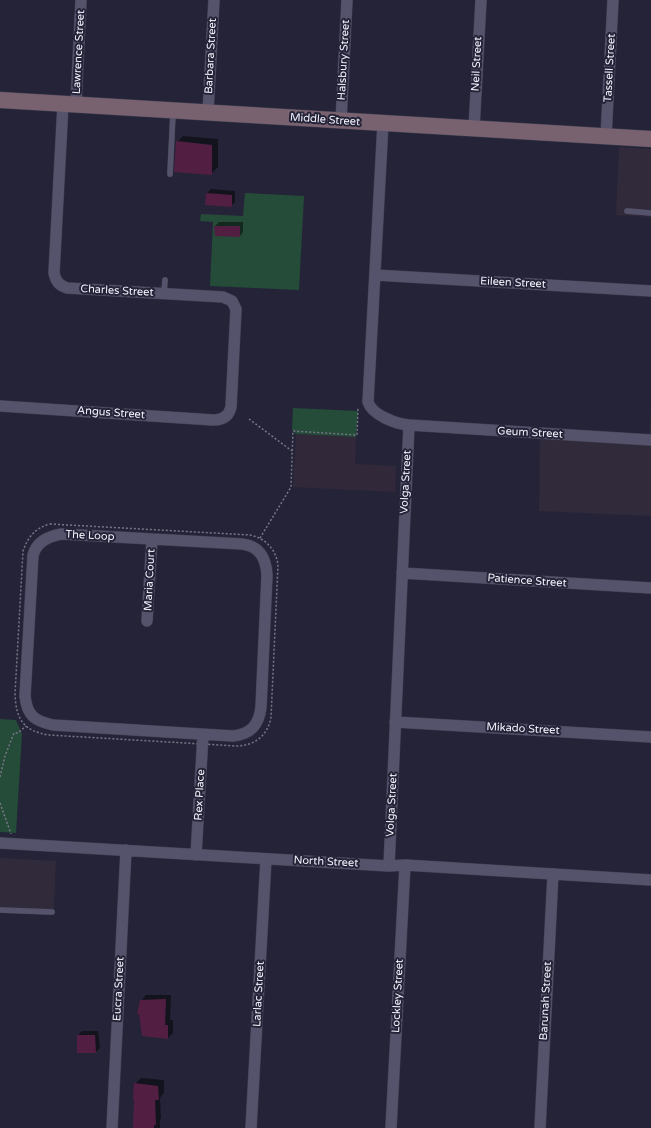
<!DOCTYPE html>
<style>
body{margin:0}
canvas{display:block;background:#242338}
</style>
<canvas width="651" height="1128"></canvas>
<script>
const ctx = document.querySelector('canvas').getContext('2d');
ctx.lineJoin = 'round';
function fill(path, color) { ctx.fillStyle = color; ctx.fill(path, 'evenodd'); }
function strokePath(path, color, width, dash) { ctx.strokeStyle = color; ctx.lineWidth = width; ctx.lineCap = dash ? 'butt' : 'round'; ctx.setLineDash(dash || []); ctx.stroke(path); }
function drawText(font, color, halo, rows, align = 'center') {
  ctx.font = font + ' "Varela Round",sans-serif'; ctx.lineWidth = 4; ctx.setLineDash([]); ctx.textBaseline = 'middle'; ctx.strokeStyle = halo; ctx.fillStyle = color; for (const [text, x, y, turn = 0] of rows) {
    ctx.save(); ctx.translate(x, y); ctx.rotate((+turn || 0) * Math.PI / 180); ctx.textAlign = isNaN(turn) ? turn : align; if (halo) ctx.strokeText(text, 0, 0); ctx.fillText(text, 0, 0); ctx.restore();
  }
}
const commercial = new Path2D(`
 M619,147L651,149V217L616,215Z
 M651,407V516L539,511L540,436L649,439Z
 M0,858L56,861L54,910L0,907Z`);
const education = new Path2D(`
 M296,434L356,437L355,464L396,466L395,492L293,487Z`);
const green = new Path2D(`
 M245,193L304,196L299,290L210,286L213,222L200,221L201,214L243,216Z
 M293,408L358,411L356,437L296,434L292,430Z
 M0,719L16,720L22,734L16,833L0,832Z`);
const shadow = new Path2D(`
 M183,136L218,139V167L211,174L177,142Z
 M211,189L235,191V202L231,206L207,193Z
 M219,222H243V232L240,236L216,235L215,226Z
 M146,995H171L170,1020H173V1033L168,1038L141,1001Z
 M82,1031H98L100,1048L96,1052L78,1035Z
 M141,1078L164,1080V1093L160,1098L161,1118L160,1120V1128H134L135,1084Z`);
const building = new Path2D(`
 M176,141L212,145V175L174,172Z
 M206,193L232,195V207L205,205Z
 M214,226H240V237L215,236Z
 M166,999L165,1025H168V1039L142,1036L139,1014H137L140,1000Z
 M77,1035H95L96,1053H77Z
 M134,1083L158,1086L159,1100H155L156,1125H154V1128H133L134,1100H133Z`);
const path = new Path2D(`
 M249,419L292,451
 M50,524L250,535C265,538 276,549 278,565L271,717C268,735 255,746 236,746L49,735C23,731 16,719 15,694L23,551C28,537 35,528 50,524Z
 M260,538L291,487L293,431L357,435L358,408
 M0,777L5,756L14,733H18L26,726
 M0,803L11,834`);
const lane = new Path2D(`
 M170,174L173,113
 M627,211L651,213
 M164,293L165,280
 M0,910L52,912`);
const street = new Path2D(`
 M76,104L81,0
 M208,112L214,0
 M341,121L347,0
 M383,123L368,402C372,415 396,424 409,425L389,866
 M474,129L481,0
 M606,137L613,0
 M375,275L651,291
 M0,406L213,420C223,420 229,416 231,407L236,309L232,301L223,297L67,288C59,285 56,282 54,273L63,104
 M409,425L651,440
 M62,534L242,544C260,546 266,559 267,575L261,707C259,725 251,734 233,736L53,725C35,721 27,716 25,696L33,555C37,541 49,536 62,534Z
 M402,573L651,588
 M147,621L152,539
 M395,722L651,737
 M0,843L389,866L405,865L651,880
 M196,855L203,735
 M112,1128L126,850
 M251,1128L266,859
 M391,1128L405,865
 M540,1128L553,874`);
const secondary = new Path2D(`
 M0,100L651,139`);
const streetNames = [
 ["Lawrence Street",79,52,-87],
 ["Barbara Street",211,56,-87],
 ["Halsbury Street",344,60,-87],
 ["Neil Street",477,64,-87],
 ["Tassell Street",610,68,-87],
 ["Middle Street",325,120,4],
 ["Eileen Street",513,283,3],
 ["Charles Street",117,291,3],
 ["Angus Street",111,413,4],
 ["Geum Street",530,433,3],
 ["Volga Street",406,482,-87],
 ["The Loop",90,536,3],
 ["Maria Court",150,580,-87],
 ["Patience Street",527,581,4],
 ["Mikado Street",523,729,3],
 ["Rex Place",200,795,-87],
 ["Volga Street",392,805,-87],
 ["North Street",326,862,3],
 ["Eucra Street",119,989,-87],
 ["Larlac Street",259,994,-87],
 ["Lockley Street",398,996,-87],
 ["Barunah Street",546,1001,-87]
];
fill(commercial, '#302a3a');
fill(education, '#312939');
fill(green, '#254b39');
fill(shadow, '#0007');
fill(building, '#521f43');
strokePath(lane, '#403f50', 6);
strokePath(street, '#403f50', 12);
strokePath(secondary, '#403f50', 17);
strokePath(path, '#777687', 1.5, [2, 2]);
strokePath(lane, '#54536b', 5.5);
strokePath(street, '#54536b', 11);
strokePath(secondary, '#796270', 16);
drawText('11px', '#f2f2fd', '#242338', streetNames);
</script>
